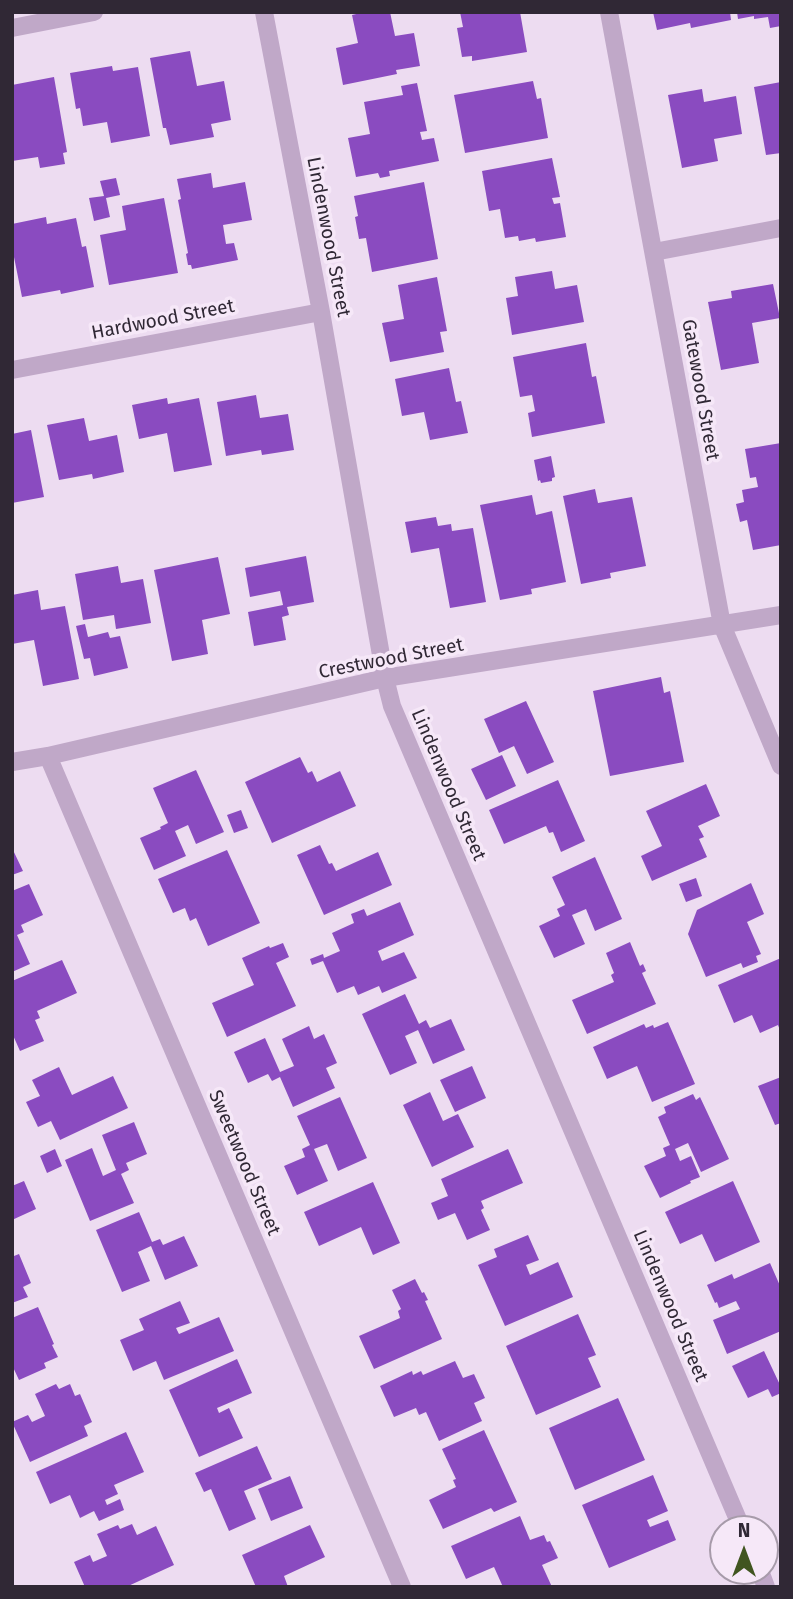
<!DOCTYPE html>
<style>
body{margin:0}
#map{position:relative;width:793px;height:1599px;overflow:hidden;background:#eddcf1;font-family:"Fira Sans",sans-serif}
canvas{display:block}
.frame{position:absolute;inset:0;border:14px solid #302835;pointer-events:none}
.north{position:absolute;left:709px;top:1515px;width:70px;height:70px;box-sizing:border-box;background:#f6e8f8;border:2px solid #a79baa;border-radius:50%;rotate:0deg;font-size:19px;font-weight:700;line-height:28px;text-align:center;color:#302835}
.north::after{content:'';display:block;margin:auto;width:24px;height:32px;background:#415520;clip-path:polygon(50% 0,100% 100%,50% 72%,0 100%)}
</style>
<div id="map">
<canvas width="793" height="1599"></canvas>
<div class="frame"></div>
<div class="north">N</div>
</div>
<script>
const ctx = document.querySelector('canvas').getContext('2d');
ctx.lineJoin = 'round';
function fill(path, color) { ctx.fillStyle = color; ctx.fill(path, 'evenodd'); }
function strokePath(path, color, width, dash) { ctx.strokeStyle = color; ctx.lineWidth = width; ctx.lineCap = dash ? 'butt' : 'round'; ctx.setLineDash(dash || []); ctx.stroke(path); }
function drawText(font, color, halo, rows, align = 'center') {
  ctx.font = font + ' "Fira Sans",sans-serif'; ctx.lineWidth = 7; ctx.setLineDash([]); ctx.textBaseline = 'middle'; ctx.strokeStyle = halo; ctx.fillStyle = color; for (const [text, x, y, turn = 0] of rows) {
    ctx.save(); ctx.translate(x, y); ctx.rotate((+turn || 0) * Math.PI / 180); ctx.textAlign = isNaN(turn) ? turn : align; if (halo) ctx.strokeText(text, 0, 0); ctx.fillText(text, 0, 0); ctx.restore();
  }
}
const building = new Path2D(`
 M365,12H390L395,36L414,33L420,66L396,70L397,74L343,85L336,48L358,43L352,15Z
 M460,12H520L527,52L472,61V56L462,57L457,28L463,27Z
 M653,12H730L731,20L691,28L690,23L657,30Z
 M737,12H781V26L770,28L768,17L754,19V16L738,19Z
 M190,51L197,86L224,81L231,120L211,124L214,137L170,145L166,128H163L150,58Z
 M112,66L113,71L138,67L150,136L111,143L107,122L83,126L80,108L76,109L70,73Z
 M54,77L67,152L63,153L65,164L40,168L38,157L12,161V85Z
 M533,81L537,99L541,98L548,138L465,153L454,95Z
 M781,82V153L766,155L754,87Z
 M417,83L427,131L420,132L422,140L434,138L439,161L389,171L390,176L380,178L378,173L356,177L348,138L370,134L364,102L403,95L401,86Z
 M702,89L704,102L736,96L742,134L714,139L718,161L682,168L668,95Z
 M552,158L560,197L552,198L554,204L560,203L566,237L536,242L535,238L519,241L518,236L505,238L500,209L489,211L482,171Z
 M211,173L213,188L245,182L252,220L223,225L226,244L234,243L238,260L192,269L191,265H188L186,254L188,253L178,200L181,199L177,179Z
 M116,178L120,195L106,198L110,217L94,221L89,198L104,196L100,181Z
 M424,182L438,259L372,272L366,238L359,239L355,217L358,216L354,196Z
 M164,198L178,273L109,285L100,235L126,230L122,206Z
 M46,217L47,224L76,218L82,247L86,246L94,287L61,294L60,290L22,297L12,247V224Z
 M552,271L555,289L577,285L584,322L512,335L506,298L518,296L515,277Z
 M437,277L447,331L440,332L444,352L390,362L382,323L404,319L398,285Z
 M773,284L780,318L752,323L759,363L721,370L708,302L732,298L731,291Z
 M586,343L592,377L596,376L605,423L532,437L528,413L535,411L532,395L520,397L513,357Z
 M449,368L456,402L461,401L468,433L430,440L424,412L402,416L395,379Z
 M256,395L260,418L288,414L294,450L262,455L261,450L226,456L217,402Z
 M167,398L168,404L199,398L212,465L174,472L167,433L139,439L132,405Z
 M84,418L89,441L117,435L124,472L93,479L92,474L59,480L47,425Z
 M31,430L44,497L12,503V434Z
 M781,443V545L753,550L747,520L740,522L736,504L744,502L742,490L758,487L756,477L750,478L745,449Z
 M551,456L555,477L552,478V481L541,483L540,480L538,481L534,460Z
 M595,489L598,503L632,497L646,566L610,573L611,578L581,584L563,496Z
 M532,495L536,515L552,511L566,582L531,589L532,594L500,600L480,505Z
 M436,517L438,526L451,524L452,531L473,528L486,602L450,608L439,548L411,553L405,522Z
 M306,556L314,602L287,607L289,615L282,617L286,640L254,646L248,612L283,605L280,591L250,597L245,568Z
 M218,557L230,614L202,620L208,654L172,661L154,570Z
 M118,566L121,583L143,579L151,623L116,629L114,615L83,620L75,574Z
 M38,590L41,610L65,606L79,679L43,686L34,640L12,644V595Z
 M85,624L88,637L108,632L110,638L120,636L128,668L94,676L90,658L84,659L76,626Z
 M661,677L664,693L670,691L684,762L610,776L593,691Z
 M526,701L554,762L527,774L514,746L499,753L484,719Z
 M502,755L516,786L486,800L471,769Z
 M300,757L308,773L312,771L317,782L340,771L356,806L272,843L245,782Z
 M196,770L224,832L196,844L188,825L175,831L186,856L154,870L140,838L161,829L160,827L168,823L153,788Z
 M558,780L585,841L561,852L553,832L549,833L546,826L504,844L489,810Z
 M706,784L720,816L698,826L704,837L699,839L707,857L652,881L641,856L662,846L646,811Z
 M241,810L248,828L234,833L227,815Z
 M320,845L329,864L332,863L336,871L378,852L392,885L324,915L297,855Z
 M12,848L23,871L12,875Z
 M227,850L260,923L208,946L196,918L190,921L185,908L173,913L158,879Z
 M595,857L622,919L595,931L586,909L572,915L585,944L554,958L539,926L560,916L557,909L565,905L552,877Z
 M696,878L702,896L686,902L679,884Z
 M751,883L764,914L747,922L761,954L756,956L758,962L743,968L741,963L706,977L688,934L697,910Z
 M29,884L43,915L21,925L24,932L17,935L30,964L12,972V891Z
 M400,902L414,935L378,951L382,961L404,952L417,978L382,993L379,986L358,995L354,986L337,993L323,961L312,965L310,959L323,954L324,958L340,951L332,933L354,923L351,914L364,909L367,916Z
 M630,942L640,966L643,964L646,971L642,973L656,1004L587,1034L572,1000L614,982L611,975L614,973L606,953Z
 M283,943L289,957L276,963L296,1006L227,1037L212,1003L254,985L242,958L269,946L270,948Z
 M781,958V1033L778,1025L760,1033L752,1015L734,1023L718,985Z
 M62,960L77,993L37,1011L40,1018L35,1020L44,1041L20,1051L12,1033V981Z
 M405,994L419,1024L426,1020L430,1028L451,1019L465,1050L433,1064L418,1030L405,1036L417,1063L390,1075L362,1014Z
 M668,1022L695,1084L652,1102L637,1066L607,1079L593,1047L644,1024L646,1028L653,1025L654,1028Z
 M309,1026L314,1039L324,1034L337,1063L326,1068L335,1088L293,1107L280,1077L272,1081L268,1074L248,1083L234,1052L265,1038L280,1072L294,1066L282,1039Z
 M472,1066L486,1098L455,1112L440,1080Z
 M59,1067L72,1095L113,1076L128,1108L60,1140L51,1121L38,1127L26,1102L40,1096L32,1080Z
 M781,1077V1123L775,1125L758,1086Z
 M430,1092L443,1121L458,1114L474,1147L432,1167L403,1105Z
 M693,1094L696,1100L700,1097L729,1159L701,1172L688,1143L675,1149L680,1161L691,1156L700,1177L690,1181L691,1183L660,1198L644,1166L666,1156L663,1148L670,1145L658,1117L666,1113L664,1107Z
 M340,1097L367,1158L338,1171L327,1144L314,1149L328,1181L297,1195L284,1166L305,1157L302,1149L310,1145L297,1116Z
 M134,1122L147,1154L126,1163L129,1170L121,1174L134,1203L90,1221L65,1160L92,1148L103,1176L116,1170L102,1135Z
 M55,1149L62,1166L47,1173L40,1156Z
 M508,1149L523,1183L481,1201L484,1208L481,1210L490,1230L467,1240L455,1213L438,1220L431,1203L448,1196L441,1179Z
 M24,1181L36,1209L12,1220V1186Z
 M733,1181L760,1242L715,1262L702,1234L680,1244L665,1212Z
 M373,1182L400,1243L373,1255L361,1227L319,1246L304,1212Z
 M139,1212L152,1242L160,1239L163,1245L184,1236L198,1266L165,1280L151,1246L138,1252L150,1281L122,1292L96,1230Z
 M528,1235L539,1260L526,1265L530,1275L558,1262L573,1297L505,1326L478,1265L497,1257L494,1249Z
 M12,1252L14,1256L19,1254L31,1283L23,1287L28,1297L12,1303Z
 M770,1263L781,1288V1331L727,1354L713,1320L740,1309L736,1301L719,1308L717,1302L715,1303L707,1285L732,1274L734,1279Z
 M415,1279L422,1293L424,1292L428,1300L425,1301L442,1339L374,1369L359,1336L400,1318L398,1311L401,1309L392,1290Z
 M180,1301L190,1323L176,1328L179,1334L219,1317L234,1351L164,1380L156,1361L133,1371L120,1340L144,1330L139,1319Z
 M38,1307L54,1344L52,1345L58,1357L44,1363L46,1368L19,1380L12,1365V1318Z
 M578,1314L596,1355L588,1358L601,1387L536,1415L506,1346Z
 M764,1351L781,1387V1393L772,1397L768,1389L748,1398L732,1366Z
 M237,1359L252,1393L217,1408L219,1413L229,1408L243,1438L199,1457L169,1390Z
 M455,1361L463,1378L474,1374L485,1398L474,1403L482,1421L439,1441L426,1412L419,1415L416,1408L394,1417L380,1386L412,1371L413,1375L421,1371L423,1375Z
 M56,1384L59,1389L70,1384L75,1396L80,1394L92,1422L84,1426L88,1436L30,1462L12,1422L28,1415L32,1422L45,1416L35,1394Z
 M618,1398L645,1460L575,1490L549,1428Z
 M484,1430L517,1502L494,1512L491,1508L443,1529L429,1500L456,1487L453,1480L456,1479L442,1449Z
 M126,1432L144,1472L114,1485L118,1494L105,1500L107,1505L120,1499L124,1510L99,1521L94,1511L80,1518L70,1495L50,1504L36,1472Z
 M257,1446L272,1479L244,1491L256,1519L229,1531L211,1489L204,1492L195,1473Z
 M653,1475L668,1511L647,1520L650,1527L668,1520L676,1540L609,1568L582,1505Z
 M290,1476L303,1508L271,1521L258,1489Z
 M520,1516L530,1540L544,1535L547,1542L550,1541L558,1558L542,1565L552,1587H503L494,1567L466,1579L451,1546Z
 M132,1524L137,1535L156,1526L174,1565L126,1587H85L74,1562L90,1555L93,1562L107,1556L97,1534L118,1525L120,1529Z
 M310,1525L325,1557L284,1576L288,1587H256L242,1555Z`);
const street = new Path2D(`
 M264,12L321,312L385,678L392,706L742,1529
 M609,12L722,625L781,766
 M12,28L94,12
 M654,252L781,228
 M12,370L321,312
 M48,756L402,1587
 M12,762L48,756L385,678L781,615
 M760,1571L766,1587`);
const streetNames = [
 ["Lindenwood Street",328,237,79],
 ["Hardwood Street",163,320,-11],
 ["Gatewood Street",700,390,80],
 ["Crestwood Street",391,659,-11],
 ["Lindenwood Street",448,785,67],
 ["Sweetwood Street",244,1163,67],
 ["Lindenwood Street",670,1306,67]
];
fill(building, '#8a4bc0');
strokePath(street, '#c0a8c8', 18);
drawText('19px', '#302835', '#f6e8f8', streetNames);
</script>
